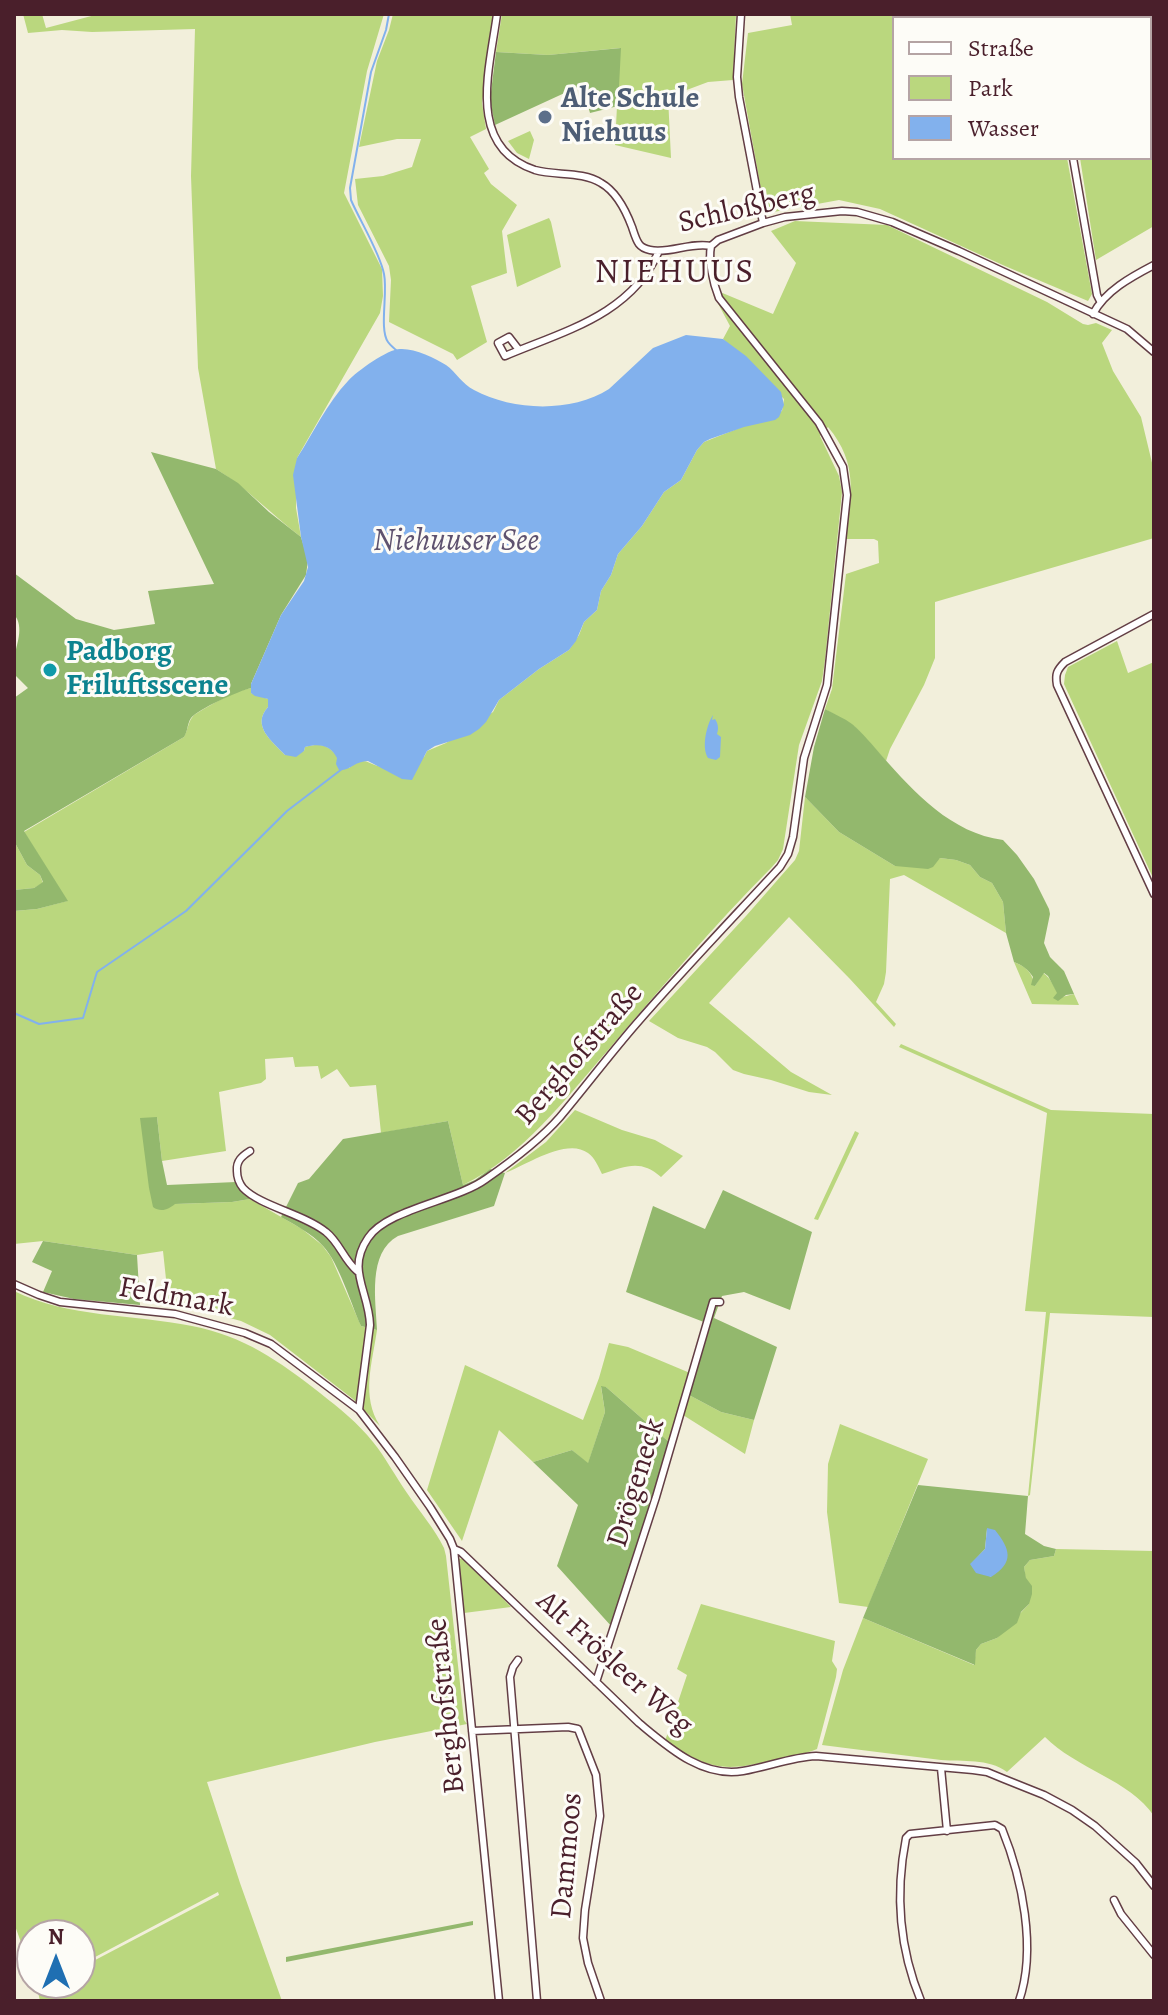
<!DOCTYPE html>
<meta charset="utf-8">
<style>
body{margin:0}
#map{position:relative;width:1168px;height:2015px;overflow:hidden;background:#f2efdb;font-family:Alegreya,serif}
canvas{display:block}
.frame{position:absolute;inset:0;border:16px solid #4a1f2b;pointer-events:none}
.legend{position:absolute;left:892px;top:16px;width:260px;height:144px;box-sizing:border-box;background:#fdfcf7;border:2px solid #b5a4a5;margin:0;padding:10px 14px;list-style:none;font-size:24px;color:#4a1f2b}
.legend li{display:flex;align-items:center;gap:16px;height:40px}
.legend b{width:40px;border:2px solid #b5a4a5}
.north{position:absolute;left:16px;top:1919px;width:80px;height:80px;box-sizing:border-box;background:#fdfcf7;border:2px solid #b5a4a5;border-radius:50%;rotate:0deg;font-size:22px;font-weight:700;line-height:32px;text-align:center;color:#4a1f2b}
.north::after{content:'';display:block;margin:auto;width:28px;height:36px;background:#1f6fb2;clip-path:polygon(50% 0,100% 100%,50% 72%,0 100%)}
</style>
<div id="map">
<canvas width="1168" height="2015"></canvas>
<div class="frame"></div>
<ul class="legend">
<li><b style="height:10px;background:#fff"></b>Straße</li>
<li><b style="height:22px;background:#bad77e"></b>Park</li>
<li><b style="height:22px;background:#82b1ed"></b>Wasser</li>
</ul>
<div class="north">N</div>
</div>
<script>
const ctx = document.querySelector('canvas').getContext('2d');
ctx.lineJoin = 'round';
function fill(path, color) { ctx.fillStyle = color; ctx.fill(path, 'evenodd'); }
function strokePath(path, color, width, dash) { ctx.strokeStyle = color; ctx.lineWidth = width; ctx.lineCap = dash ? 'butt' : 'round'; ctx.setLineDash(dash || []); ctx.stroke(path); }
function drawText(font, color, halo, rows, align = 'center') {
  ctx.font = font + ' Alegreya,serif'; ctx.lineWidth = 6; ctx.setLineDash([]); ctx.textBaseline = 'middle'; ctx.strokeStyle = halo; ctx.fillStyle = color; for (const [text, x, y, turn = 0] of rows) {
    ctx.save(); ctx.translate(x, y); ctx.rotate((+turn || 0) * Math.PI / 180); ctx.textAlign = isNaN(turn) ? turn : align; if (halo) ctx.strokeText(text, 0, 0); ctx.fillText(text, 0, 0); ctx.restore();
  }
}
const green = new Path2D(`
 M23,14H42L46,28L99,14H384L367,71L344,193L382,269L383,296L380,313L297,458L296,508L301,537C272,515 247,488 216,469L198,368L191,176L195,29L92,32L62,30L28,33Z
 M393,14H495L482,103L486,129L470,137L489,169L484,173L491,184L517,205L502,231L507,273L471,286L487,342L457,360L453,354L389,322L391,280L389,266L358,205L355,179L383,176L412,167L421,139H397L359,147L377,61L389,30Z
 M502,14H736L733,80L708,82L668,97L671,158L615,145L620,48L548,55L496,52Z
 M790,14H1024L1025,18H894V158H1067L1092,294L1088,301L1005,266L880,209L839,200L768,213L764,206L742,84L748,33L792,25Z
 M1075,14H1154V226L1096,260L1080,158H1150V18H1076Z
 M530,131L534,140L529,159L517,153L508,141Z
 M549,218L551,222L561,267L517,287L507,235Z
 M795,221L887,225L1047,302L1083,324L1088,325L1096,323L1112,330L1102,343L1113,371L1141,417L1154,471V538L935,602V658L924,685L890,749L886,761L855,727L825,709L832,689L846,574L879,563L878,541L874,539H846C851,495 859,464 828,427L820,436L839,476L842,492L825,660L822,681L799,745L783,849L778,860L772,867C714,925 662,987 609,1049C566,1098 523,1156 463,1185L448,1121L381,1133L376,1085L350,1087L337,1069L321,1079L318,1066L295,1067L293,1057L265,1059L266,1079L261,1083L219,1092L226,1151L162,1161L157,1117L149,1188L175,1204L232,1202L250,1199L302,1229L322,1245L331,1257L361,1326L377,1330C372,1364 361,1396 380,1426L353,1399L270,1335L241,1321L211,1313L169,1307L163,1251L137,1255L43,1241L14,1244V911L37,909L67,901L24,832L184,737C188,730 188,721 194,715C212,704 231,692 251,688V693L268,699V707C251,726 272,741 285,755L304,751L305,747C331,740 332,753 349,768C367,753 368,767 385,767C397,766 412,760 424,757L427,751L446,743L493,712L499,700L539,669L569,650L579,635L584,622L597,610L601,591L611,575L618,554L642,526L664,492L681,480L697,450L704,442L782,411L784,399L723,339L730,326L713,294L720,292L773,314L796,263L771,231Z
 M1117,641L1128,673L1154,662V880L1064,684L1065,675L1068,667Z
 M805,797L839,832L895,866L937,860L940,858L956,860L970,865L980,877L992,883L1003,902L1006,933L904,875L890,879L886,972L884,984L876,1002L896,1024L894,1027L850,979L789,917L709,1003L791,1072L832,1095L809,1092L771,1080L744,1074L733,1070L715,1052L707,1047L678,1038L649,1021L746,916L795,860L799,851Z
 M14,841L27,865L40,875L43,883L34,888L14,890Z
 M1014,962C1027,967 1032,973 1035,986L1043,973C1052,978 1054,990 1062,997L1074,994L1079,1005L1032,1004Z
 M901,1044L1051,1110L1154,1114V1317L1050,1313L1030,1495L1028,1496L1046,1312L1025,1311L1047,1113L899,1047Z
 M575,1110L622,1130L655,1140L683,1156L661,1177C641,1159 626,1166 602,1174C598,1166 595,1158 588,1153C567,1137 526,1165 505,1173L546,1142Z
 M855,1131L859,1133L818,1220L814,1219Z
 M14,1291C69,1318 133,1314 192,1326C244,1336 279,1361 320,1393C339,1408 358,1423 373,1442C386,1458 395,1476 407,1493C419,1511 435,1529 444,1548L446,1556L464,1720L467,1724L375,1742L207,1782L240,1883L282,2001H40L36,1983H80V1968L219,1895L218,1892L80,1965V1935H32V1973L14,1923Z
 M609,1343L628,1347L690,1373L669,1442L606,1387H601L605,1412L588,1464L572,1450L533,1462L499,1430L462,1541L427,1490L465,1365L583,1420L599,1378Z
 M689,1395L721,1412L754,1420L745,1454L683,1415Z
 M840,1424L928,1459L868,1607L839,1603L827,1512L828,1464Z
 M1056,1549L1154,1551V1816C1130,1780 1075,1768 1045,1737L1007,1772C988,1758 963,1762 941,1760C901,1755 861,1750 822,1745L843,1670L863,1618L974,1665L976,1650L981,1644L997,1638L1029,1604L1024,1567L1030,1560L1054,1556Z
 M464,1558L511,1607L464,1613L458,1562L459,1559Z
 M701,1604L835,1641L832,1661L837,1669L836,1677L817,1749C804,1755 788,1757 774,1760C724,1772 709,1770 665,1741L687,1675L677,1669Z`);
const forest = new Path2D(`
 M621,48L618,106L590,113L582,85L495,125L490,100L496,52L548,55Z
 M151,452L216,469L238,483L269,512L301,537L308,560L306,575L281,615L251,684V688C239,691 198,709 191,718C187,724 188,731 184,737L24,831L68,901L37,909L14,911V890L34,888L43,882L40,875L27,865L14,841V698L28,688L14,674C14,669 13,664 14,660C16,644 25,628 14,614V573L76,619L114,630L155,624L148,591L214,584Z
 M825,709C834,714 844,718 852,724C863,733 873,746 882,756C915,793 951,833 1003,840L1017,855L1034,879L1049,909L1050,914L1044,943L1050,957L1064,971L1074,994L1066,995L1058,1001L1053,998L1057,993L1048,976L1044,973L1035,986L1031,985L1033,977C1028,969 1022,965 1014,962L1006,933L1003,902L992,883L980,877L970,865L956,860L940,858L933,867L928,869L895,866L839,832L805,797L814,747Z
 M157,1117L162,1161L167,1185L236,1182L250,1199L232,1202L175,1204C169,1209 161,1213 153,1207L149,1188L140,1118Z
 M448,1121L463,1185L475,1180L490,1169L505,1173L494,1206L398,1236C367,1253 376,1301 377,1330L361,1326C351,1304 339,1263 323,1246C311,1233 295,1225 281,1217L298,1183L309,1179L343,1139Z
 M723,1190L812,1232L790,1310L744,1292L722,1296L714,1318L777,1347L754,1420L721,1412L689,1395L709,1324L626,1292L653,1206L705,1229Z
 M43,1241L137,1255L140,1305L74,1299L43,1292L52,1271L32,1262Z
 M601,1386L606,1387L669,1442L612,1627L557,1566L578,1505L533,1462L572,1450L588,1463L605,1412Z
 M918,1485L1028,1496L1025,1534L1044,1546L1056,1549L1054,1556L1030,1560L1024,1567L1026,1578L1032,1586V1594L1029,1604L1021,1612L1017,1623L997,1638L981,1644L976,1650L975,1665L863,1618ZM987,1529L991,1577L971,1564L985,1549Z
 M473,1921V1925L286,1962V1957Z`);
const water = new Path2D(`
 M686,335L723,339L746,356L781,392L784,405L779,417L775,420L744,427L710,439L704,442L697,450L681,480L664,492L642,526L618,554L611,575L601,591L597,610L584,622L576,641L569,650L539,669L499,700L486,722L479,729L470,735L435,746L427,751L412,780L402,779L368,761C355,761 350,771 339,770L336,764L337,758C331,745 319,743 305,747L304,751L296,757L285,755C272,741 251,726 268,707V699L255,696L251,693V684L281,615L304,581L308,567L301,537L293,475L297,458C314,432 327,403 348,381C357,371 388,349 400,349C414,348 435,358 446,365C456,372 462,384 474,390C513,411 571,413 609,389L653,348Z
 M713,715L712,720L715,719C718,724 719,728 717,734L721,737L720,757L716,760L708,758C701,747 707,724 713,715Z
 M987,1528L995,1530C1010,1549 1015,1562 991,1577L976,1573L970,1564L985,1549Z`);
const stream = new Path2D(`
 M389,14L386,30L371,72L350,188L351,200C360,221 380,253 384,274C388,293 379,329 388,342C390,345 393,347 396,350
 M14,1013L39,1024L83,1018L97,972L186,911L287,811L342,769`);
const minor = new Path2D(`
 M497,14C490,68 465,147 535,170C556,176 582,171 601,183C617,192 626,211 632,227C634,233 636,240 639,244C642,248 645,249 650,250C670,254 690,242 711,246L718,240L763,223L785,217L842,211L857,212L892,222L959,251L1127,329L1154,352
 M741,14L737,77L739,97L763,223
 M1073,158L1097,295L1100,301
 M1093,314C1105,291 1131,277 1154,265
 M519,350L509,337L498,343L505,356C564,331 631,315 659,251
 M1154,614L1065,662C1057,670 1055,674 1057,685L1154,894
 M250,1151C242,1156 236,1161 237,1171C237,1177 239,1183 243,1188C260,1206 304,1214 326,1232C339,1242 344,1260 357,1271
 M14,1284L39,1295L60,1302L175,1314L245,1333L271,1344L359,1410L395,1457L430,1507L450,1539L454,1549L499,2001
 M359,1410L370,1325C369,1291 346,1270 368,1238C387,1209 456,1201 486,1179C512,1161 539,1141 560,1117C586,1086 610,1054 637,1023C683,970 732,919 780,867L788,854L793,837L804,758L827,685L847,495L843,467L819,423L719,298C713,283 708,261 711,246
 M454,1549L461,1552L639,1723C668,1747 702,1778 743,1771C768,1767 791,1757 816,1756L973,1770L987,1772L1004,1779L1044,1795L1072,1810L1095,1826L1136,1863L1154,1886
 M518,1660L513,1667L510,1677L537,2001
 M596,1682L656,1497L713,1302H720
 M472,1731L568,1727L578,1729L596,1775L600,1816L585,1910L583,1938L588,1963L601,2001
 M941,1768L947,1831
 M1114,1900L1121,1914L1154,1955
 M921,2001C899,1948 895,1894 906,1838L910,1834L995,1825L1002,1829C1022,1878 1037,1949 1019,2001`);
const markers = [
 [545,117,8,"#5c6f8a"],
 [50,670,8,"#0f9aa8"]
];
const serviceNames = [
 ["Alte Schule",561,100],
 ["Niehuus",561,134]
];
const streetNames = [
 ["Schloßberg",747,209,-13],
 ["Berghofstraße",580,1055,-49],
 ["Feldmark",176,1298,10],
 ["Drögeneck",637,1483,-73],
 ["Alt Frösleer Weg",614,1664,42],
 ["Berghofstraße",447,1706,-96],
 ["Dammoos",568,1856,-85]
];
const cultureNames = [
 ["Padborg",66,653],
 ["Friluftsscene",66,687]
];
const waterNames = [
 ["Niehuuser See",456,542]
];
const quarterNames = [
 ["NIEHUUS",675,274]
];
fill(green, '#bad77e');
fill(forest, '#93b86d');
fill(water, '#82b1ed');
strokePath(stream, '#82b1ed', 2);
strokePath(minor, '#633e45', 9);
strokePath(minor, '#fff', 6);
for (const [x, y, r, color] of markers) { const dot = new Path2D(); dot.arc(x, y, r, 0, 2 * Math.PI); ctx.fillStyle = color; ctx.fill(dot); strokePath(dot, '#fdfcf7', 3); }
drawText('bold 30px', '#4e5e75', '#fdfcf7', serviceNames, 'left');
drawText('30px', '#4a1f2b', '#fdfcf7', streetNames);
drawText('bold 30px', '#0d838f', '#fdfcf7', cultureNames, 'left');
drawText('italic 32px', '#5e526f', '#fdfcf7', waterNames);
ctx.letterSpacing = '2px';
drawText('34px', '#4a1f2b', '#fdfcf7', quarterNames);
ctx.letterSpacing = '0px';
</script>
